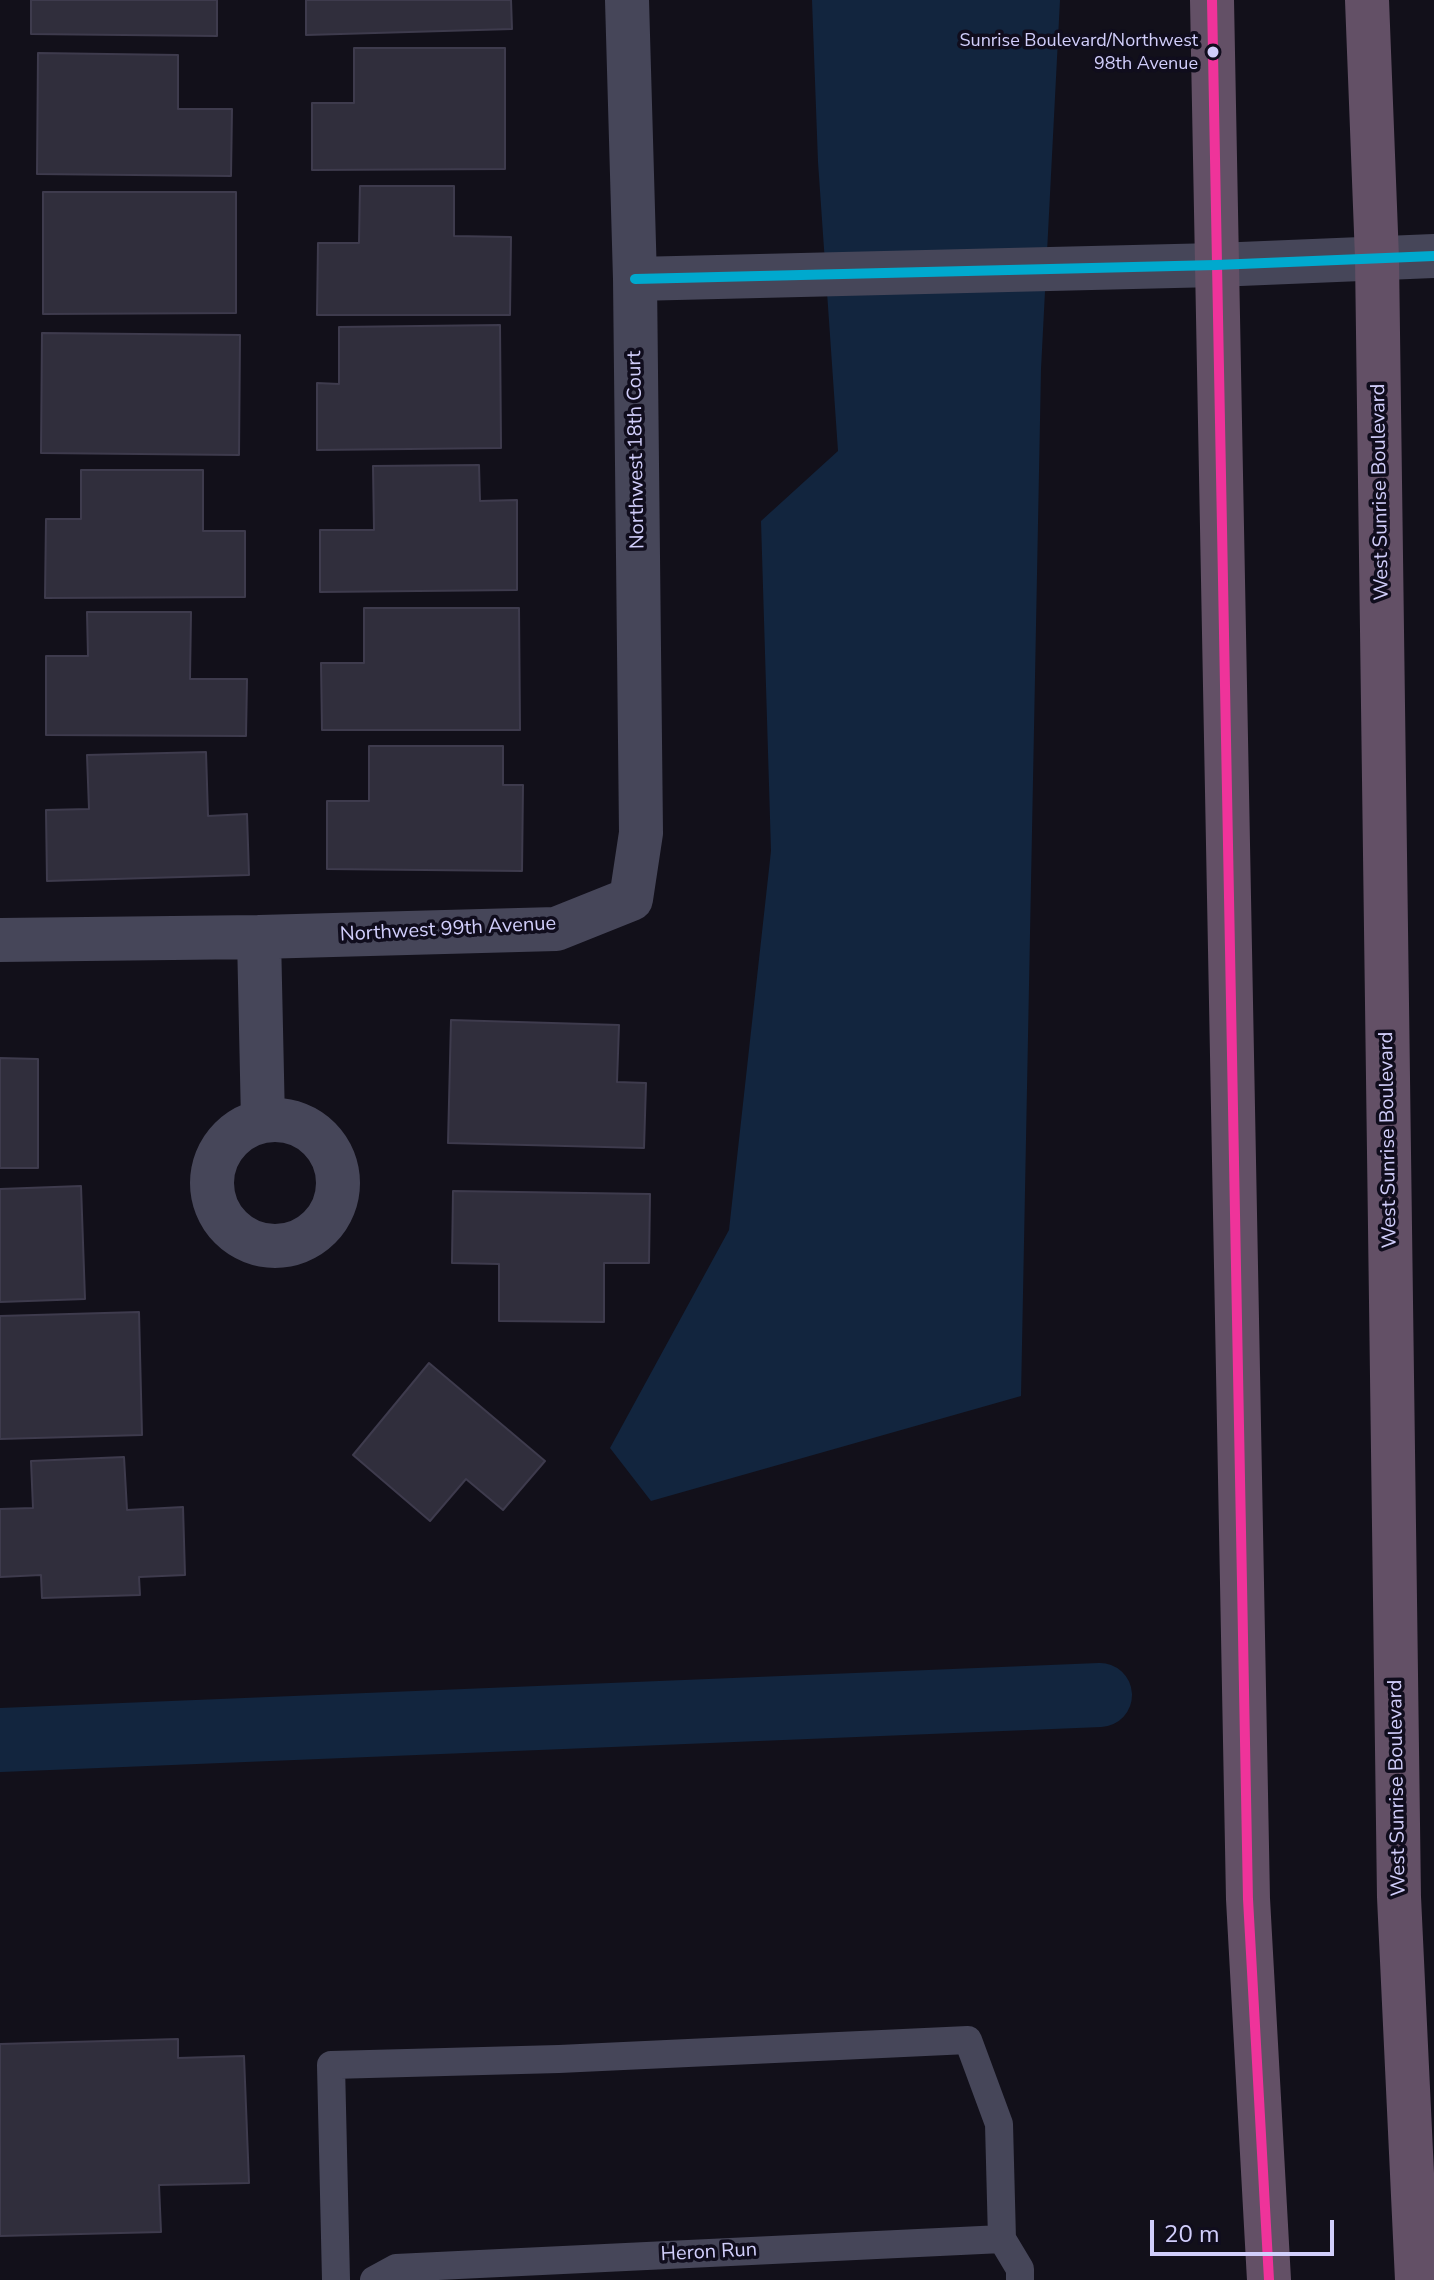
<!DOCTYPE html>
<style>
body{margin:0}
#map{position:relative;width:1434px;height:2280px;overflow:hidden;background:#12101a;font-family:"Nunito Sans",sans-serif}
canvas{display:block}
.scale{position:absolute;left:1150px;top:2220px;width:184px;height:36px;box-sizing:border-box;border:4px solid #d1cefb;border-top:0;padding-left:10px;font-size:24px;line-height:28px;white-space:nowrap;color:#d1cefb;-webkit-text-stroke:6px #100d1d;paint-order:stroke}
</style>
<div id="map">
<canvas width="1434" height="2280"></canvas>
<div class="scale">20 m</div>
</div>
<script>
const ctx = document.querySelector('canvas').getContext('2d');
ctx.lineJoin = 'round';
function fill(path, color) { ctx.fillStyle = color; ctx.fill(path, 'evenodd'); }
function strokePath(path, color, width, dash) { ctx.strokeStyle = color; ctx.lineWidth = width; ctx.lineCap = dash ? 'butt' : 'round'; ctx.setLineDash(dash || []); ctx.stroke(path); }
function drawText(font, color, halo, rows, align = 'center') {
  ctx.font = font + ' "Nunito Sans",sans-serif'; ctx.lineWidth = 7; ctx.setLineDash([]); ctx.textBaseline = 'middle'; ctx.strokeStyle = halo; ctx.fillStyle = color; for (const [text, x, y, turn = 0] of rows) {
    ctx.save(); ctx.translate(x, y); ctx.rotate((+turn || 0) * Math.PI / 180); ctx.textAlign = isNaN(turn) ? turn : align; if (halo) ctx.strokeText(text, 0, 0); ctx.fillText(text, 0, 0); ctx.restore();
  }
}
const water = new Path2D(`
 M812,0H1060L1041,369L1021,1396L651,1501L610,1448L729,1230L771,851L761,521L838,451L818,162Z`);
const canal = new Path2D(`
 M0,1740L1100,1695`);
const building = new Path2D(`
 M31,0H217V36L31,34Z
 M306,0H511L512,29L306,35Z
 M354,48H505V169L312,170V103H354Z
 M38,53L178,55V109H232L231,176L37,174Z
 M360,186H454V236L511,237L510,315H317L318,243H359Z
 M43,192H236V313L43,314Z
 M500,325L501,448L317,450V383L339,384V327Z
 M42,333L240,335L239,455L41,453Z
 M479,465L480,501L517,500V590L320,592V530H374L373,466Z
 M81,470H203V531H245V597L45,598L46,519H81Z
 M364,608H519L520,730H322L321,663H364Z
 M87,612H191L190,679H247L246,736L46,735V656H88Z
 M369,746H503V785H523L522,871L327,869V801H369Z
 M206,752L208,816L247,814L249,875L47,881L46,810L89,809L87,755Z
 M451,1020L619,1025L617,1082L646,1083L644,1148L448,1143Z
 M0,1058L38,1059V1168H0Z
 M81,1186L85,1299L0,1302V1189Z
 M453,1191L650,1194L649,1263H604V1322L499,1321V1264L452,1263Z
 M139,1312L142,1435L0,1439V1316Z
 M429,1363L545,1461L503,1510L466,1479L430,1521L353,1455Z
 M124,1457L127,1510L183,1507L185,1575L139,1577L140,1595L42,1598L41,1575L0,1577V1509L33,1508L31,1461Z
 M178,2039V2058L244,2056L249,2183L159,2185L161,2232L0,2236V2044Z`);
const lane = new Path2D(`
 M336,2280L331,2065L559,2059L968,2040L999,2124L1002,2239L1020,2269V2280
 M374,2280L396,2268L1002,2239`);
const street = new Path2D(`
 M635,279L1216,265L1434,256
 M259,937L263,1121
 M0,940L259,937L556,929L631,899L641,833L635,279L627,0
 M212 1183a63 63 0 1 1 126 0a63 63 0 1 1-126 0Z`);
const highway = new Path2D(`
 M1212,0L1248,1899L1269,2280
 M1367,0L1377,258L1399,1897L1417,2280`);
const bus1 = new Path2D(`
 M1212,0L1248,1899L1269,2280`);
const bus2 = new Path2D(`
 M635,279L1216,265L1434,256`);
const markers = [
 [1213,52,7,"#d1cefb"]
];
const busNames = [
 ["Sunrise Boulevard/Northwest",1198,42],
 ["98th Avenue",1198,65]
];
const streetNames = [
 ["Northwest 18th Court",637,450,-91],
 ["West Sunrise Boulevard",1381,492,-91],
 ["Northwest 99th Avenue",448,930,-3],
 ["West Sunrise Boulevard",1389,1140,-91],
 ["West Sunrise Boulevard",1398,1788,-91],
 ["Heron Run",709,2253,-3]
];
fill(water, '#12253e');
strokePath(canal, '#12253e', 64);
fill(building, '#302e3c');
strokePath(building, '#3e3b4d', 2);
strokePath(lane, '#464659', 28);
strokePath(street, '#464659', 44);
strokePath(highway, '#635066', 44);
strokePath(bus1, '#ef339a', 10);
strokePath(bus2, '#00a9ce', 10);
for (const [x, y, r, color] of markers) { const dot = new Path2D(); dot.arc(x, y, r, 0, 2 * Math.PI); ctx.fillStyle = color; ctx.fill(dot); strokePath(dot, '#100d1d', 3); }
drawText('18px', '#d1cefb', '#100d1d', busNames, 'right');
drawText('20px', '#d1cefb', '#100d1d', streetNames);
</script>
